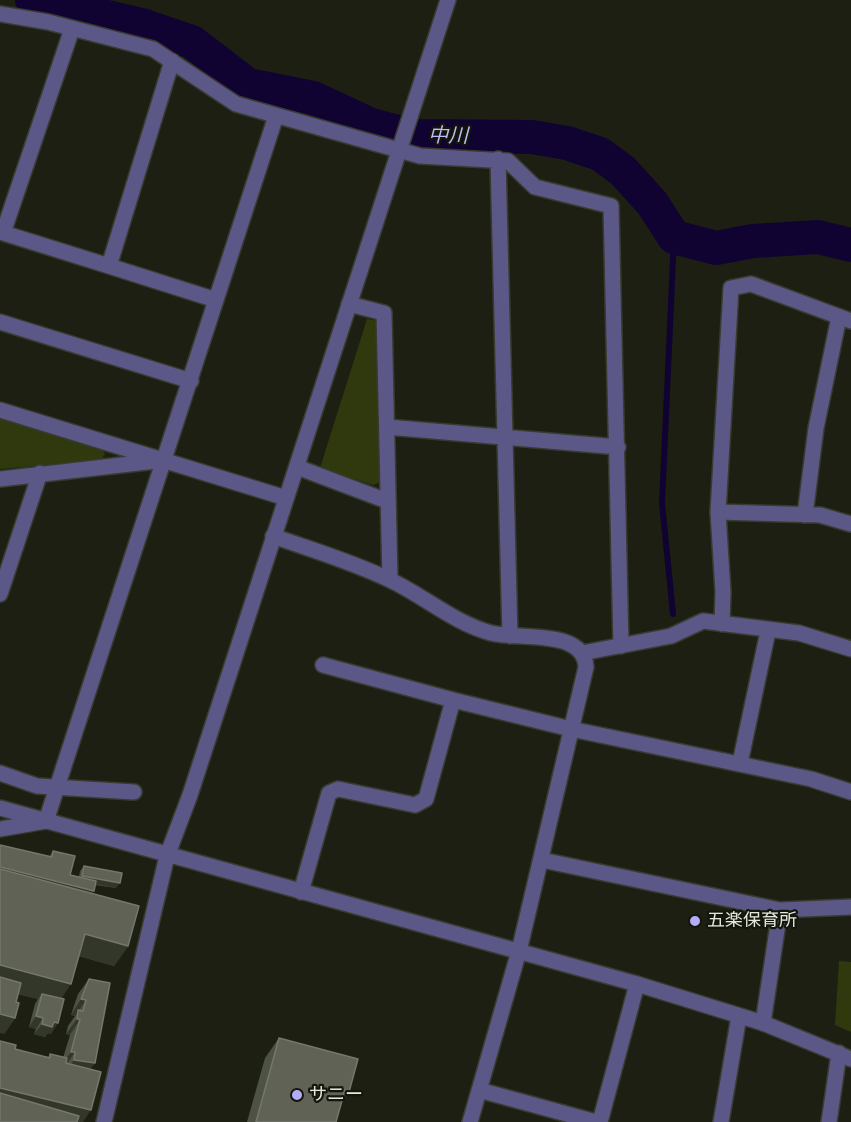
<!DOCTYPE html>
<meta charset="utf-8">
<style>
body{margin:0}
canvas{display:block;background:#1c1f12}
</style>
<canvas width="851" height="1122"></canvas>
<script>
const ctx = document.querySelector('canvas').getContext('2d');
ctx.lineJoin = 'round';
function fill(path, color) { ctx.fillStyle = color; ctx.fill(path, 'evenodd'); }
function strokePath(path, color, width, dash) { ctx.strokeStyle = color; ctx.lineWidth = width; ctx.lineCap = dash ? 'butt' : 'round'; ctx.setLineDash(dash || []); ctx.stroke(path); }
function drawText(font, color, halo, rows, align = 'center') {
  ctx.font = font + ' "Alegreya Sans","Noto Sans JP",sans-serif'; ctx.lineWidth = 4.5; ctx.setLineDash([]); ctx.textBaseline = 'middle'; ctx.strokeStyle = halo; ctx.fillStyle = color; for (const [text, x, y, turn = 0] of rows) {
    ctx.save(); ctx.translate(x, y); ctx.rotate((+turn || 0) * Math.PI / 180); ctx.textAlign = isNaN(turn) ? turn : align; if (halo) ctx.strokeText(text, 0, 0); ctx.fillText(text, 0, 0); ctx.restore();
  }
}
const green = new Path2D(`
 M367,319L378,321L380,482L373,485L320,468Z
 M0,418L102,450L105,454L101,460L0,469Z
 M839,961L851,962V1032L835,1025Z`);
const stream = new Path2D(`
 M673,614L662,503L674,237`);
const river = new Path2D(`
 M32,0L142,25L192,42L248,85L313,98L371,125L413,136L532,137L567,143L600,154L623,171L652,203L674,237L716,248L753,241L818,237L851,245`);
const minor = new Path2D(`
 M0,14L48,22L153,49L236,104L420,156L508,161L535,187L611,206L621,646
 M498,159L510,636
 M0,232L109,266L172,61
 M3,233L72,29
 M109,266L216,300
 M349,304L384,313L390,580
 M0,322L191,381
 M0,410L286,498
 M387,427L618,447
 M297,467L387,501
 M0,479L156,461
 M718,512L820,515L851,524
 M805,515L816,428L839,317
 M273,536C312,550 353,562 390,580C424,596 454,623 491,633C517,640 584,628 586,667L519,951L470,1122
 M0,594L40,473
 M722,624L723,592L718,512L731,288L751,284L851,321
 M582,653L671,636L703,621L799,633L851,649
 M453,700L571,729L811,779L851,792
 M740,763L767,636
 M0,773L37,786L134,792
 M0,829L46,821L276,116
 M542,860L780,910L851,907
 M301,892L329,793L338,789L415,805L426,799L453,700L323,665
 M763,1023L780,910
 M479,1090L596,1122
 M600,1122L637,984
 M829,1122L839,1053`);
const tertiary = new Path2D(`
 M0,808L637,984L763,1023L851,1059
 M104,1122L167,856L190,795L448,0
 M721,1122L739,1016`);
const wall = new Path2D(`
 M53,851L70,875L79,877L80,871L84,866L116,888L95,885L92,893L128,946L114,966L79,956L61,999L51,1034L48,1033L45,1037L34,1034L36,1029L29,1027L35,1004L38,999L18,994L16,1002L15,1018L4,1034L49,857Z
 M89,979L91,1069L15,1049L48,1057L50,1054L63,1058L70,1035L66,1034L68,1026L75,1016L71,1015L78,994Z
 M279,1038L349,1092L341,1103L336,1122H247L265,1058Z`);
const shadedWall = new Path2D(`
 M0,867L94,891L83,906L0,886Z
 M82,876L120,883L116,888L78,881Z
 M85,934L128,946L114,966L71,954Z
 M0,965L71,984L57,1005L42,994L38,999L0,989Z
 M81,999L86,1000L75,1016L71,1015Z
 M0,1014L15,1018L4,1034L0,1033Z
 M36,1016L43,1018L36,1029L29,1027Z
 M77,1019H80L70,1035L66,1034Z
 M54,1022L58,1023L51,1034L48,1033L45,1037L34,1034L42,1024Z
 M71,1052H75L64,1068L60,1067Z
 M74,1060L95,1063L84,1079L63,1075Z
 M0,1088L91,1110L83,1122H65L0,1106Z
 M345,1090L349,1092L335,1112Z`);
const building = new Path2D(`
 M0,845L52,857L53,851L75,856L70,875L96,881L94,891L0,867Z
 M84,866L122,873L120,883L82,876Z
 M0,869L139,906L128,946L85,934L71,984L0,965Z
 M0,977L21,983L16,1002L19,1003L15,1018L0,1014Z
 M89,979L110,983L95,1063L74,1060L75,1052H71L80,1019H77L78,1010L83,1011L86,1000L81,999Z
 M42,994L64,999L58,1023L54,1022L52,1027L42,1024L43,1018L36,1016Z
 M279,1038L358,1059L349,1092L345,1090L336,1122H256Z
 M0,1041L16,1045L15,1049L50,1058V1054L67,1058L66,1063L101,1072L91,1110L0,1088Z
 M0,1093L79,1116L77,1122H0Z`);
const markers = [
 [695,921,6,"#b3adf9"],
 [297,1095,6,"#b3adf9"]
];
const poiNames = [
 ["五楽保育所",707,921],
 ["サニー",309,1095]
];
const waterNames = [
 ["中川",448,136,1]
];
fill(green, '#30390d');
strokePath(stream, '#100331', 6);
strokePath(river, '#100331', 34);
strokePath(minor, '#383b2f', 18);
strokePath(tertiary, '#383b2f', 18);
strokePath(minor, '#5b5786', 15);
strokePath(tertiary, '#5b5786', 15);
fill(wall, '#4e5245');
fill(shadedWall, '#333729');
fill(building, '#5f6255');
strokePath(building, '#74776b', 1.5);
for (const [x, y, r, color] of markers) { const dot = new Path2D(); dot.arc(x, y, r, 0, 2 * Math.PI); ctx.fillStyle = color; ctx.fill(dot); strokePath(dot, '#13160a', 2); }
drawText('18px', '#e5e7df', '#13160a', poiNames, 'left');
drawText('italic 20px', '#bfbbf6', '#13160a', waterNames);
</script>
